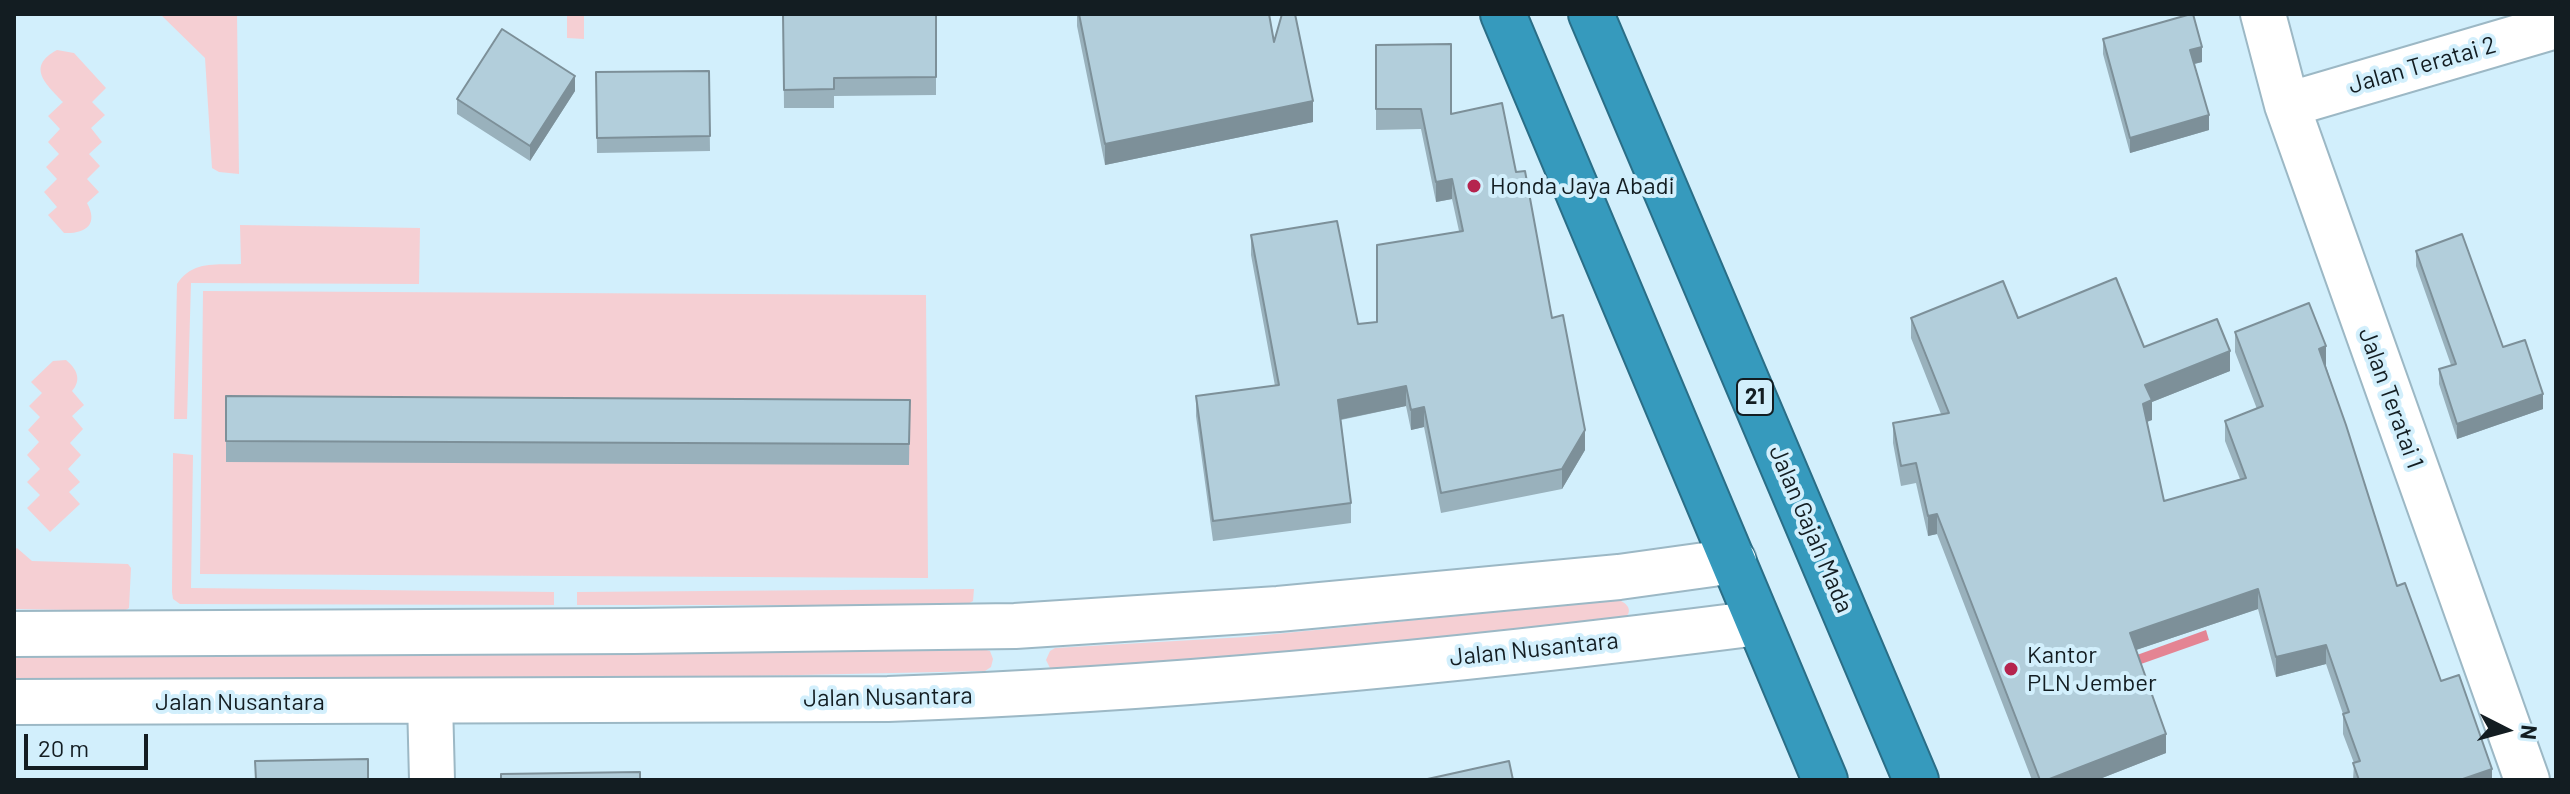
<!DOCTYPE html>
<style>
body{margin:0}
#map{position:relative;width:2570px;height:794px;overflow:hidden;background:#d2effc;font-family:Barlow,sans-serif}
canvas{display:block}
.frame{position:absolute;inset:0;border:16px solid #131d22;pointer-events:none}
.north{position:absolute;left:2466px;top:690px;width:80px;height:80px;-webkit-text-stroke:6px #d2effc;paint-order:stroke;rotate:96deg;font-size:22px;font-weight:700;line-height:32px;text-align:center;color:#131d22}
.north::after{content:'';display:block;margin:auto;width:28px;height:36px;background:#131d22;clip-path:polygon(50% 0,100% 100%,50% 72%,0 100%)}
.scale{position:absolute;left:24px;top:734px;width:124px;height:36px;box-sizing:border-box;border:4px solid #131d22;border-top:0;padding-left:10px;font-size:24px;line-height:28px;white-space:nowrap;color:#131d22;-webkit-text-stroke:6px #d2effc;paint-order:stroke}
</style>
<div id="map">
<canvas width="2570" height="794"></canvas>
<div class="frame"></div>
<div class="north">N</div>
<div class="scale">20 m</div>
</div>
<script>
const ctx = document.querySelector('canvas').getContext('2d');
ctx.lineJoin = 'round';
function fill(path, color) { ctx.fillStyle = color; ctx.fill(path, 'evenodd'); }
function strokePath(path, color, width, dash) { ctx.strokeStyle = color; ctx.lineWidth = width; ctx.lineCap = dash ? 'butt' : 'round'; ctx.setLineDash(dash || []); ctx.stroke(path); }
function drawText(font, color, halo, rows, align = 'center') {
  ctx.font = font + ' Barlow,sans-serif'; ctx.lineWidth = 8; ctx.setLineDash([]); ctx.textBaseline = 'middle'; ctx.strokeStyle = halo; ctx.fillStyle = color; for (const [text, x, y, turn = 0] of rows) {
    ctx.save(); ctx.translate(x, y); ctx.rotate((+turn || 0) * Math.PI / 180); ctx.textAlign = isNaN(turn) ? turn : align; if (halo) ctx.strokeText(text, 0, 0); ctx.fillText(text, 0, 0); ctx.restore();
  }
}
const green = new Path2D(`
 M160,14H237L239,174L219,172L212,168L205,58Z
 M567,14H584V39L567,38Z
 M57,50L74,53L106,88L92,102L105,115L91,128L102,142L89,154L100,166L87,179L99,192L87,203C99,225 85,234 64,233L48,215L57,207L44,192L57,179L46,167L59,154L48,142L60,129L48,116L63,102C47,85 25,67 57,50Z
 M240,225L420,228L419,284L191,283L187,419H174L177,284C192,260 217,265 241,264Z
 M203,291L926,295L928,578L200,574Z
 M66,360C77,369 82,380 72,391L84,405L72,416L83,429L70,443L81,455L68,469L80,482L69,492L80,504L50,532L27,508L40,495L27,482L40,469L27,455L39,442L28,430L40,417L29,406L42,393L31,382L53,361Z
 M173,453L193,455L191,588L554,592V605L180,604L173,599L172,592Z
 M17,548L32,561L128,564L131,568L129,608L124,611L14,609V550Z
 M974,589L973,601L966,605H577V592Z
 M1618,600C1628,603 1633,611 1625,618C1436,639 1247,656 1058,670L1050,668L1046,660L1050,651L1055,648L1245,637Z
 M983,649L990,651L993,659L991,667L985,671L754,676L14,680V656L754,652Z`);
const forest = new Path2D(`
 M2206,630L2209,640L2141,664L2137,655Z`);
const minor = new Path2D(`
 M2263,14L2287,105L2527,780
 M2287,105L2556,26
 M14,634L634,631L1015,626L1278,609L1619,577L1734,561
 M430,701L432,780
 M14,702L888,699C1179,689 1470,660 1758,623`);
const highway = new Path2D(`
 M1503,14L1825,780
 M1591,14L1916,780`);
const wall = new Path2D(`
 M783,14H936V95L834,96V108H784Z
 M1077,14H1269L1274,42L1313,122L1105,165L1077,26Z
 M2103,39L2202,62L2194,64L2209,130L2130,153L2103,54Z
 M1376,45L1516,172L1585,450L1562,489L1441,513L1424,427L1411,430L1406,406L1341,420L1351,503V523L1213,541L1196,416V396L1275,386L1251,255V235L1358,324L1377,322L1459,231L1452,199L1436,202L1421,129L1376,130Z
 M709,71L710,151L597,153L596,72Z
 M575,91L530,161L457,114V99Z
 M2416,251L2503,347L2543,409L2457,439L2439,384V369L2451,365L2416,266Z
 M1911,318H2018L2144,347L2230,371L2152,402V420L2147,422L2164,501L2240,479L2225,441V421L2257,409L2235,352V332L2326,366L2397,586L2441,681L2492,780H2353L2354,763L2343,734V714L2326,664L2276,677L2258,609L2136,650L2166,753L2097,780H2032L1937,534L1928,536L1916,483L1901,486L1893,443V423L1941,414L1911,338Z
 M226,396L910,400L909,465L226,462Z`);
const shadedWall = new Path2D(`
 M2202,47V62L2190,65V50Z
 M575,76V91L530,161V146Z
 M1313,101V122L1105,165V144Z
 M2209,115V130L2130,153V138Z
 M1452,179V199L1436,202V182Z
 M2326,346V366L2319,368V349Z
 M2230,351V371L2152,402V420L2143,423V404L2145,385Z
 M1406,386V406L1338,420V400Z
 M2543,394V409L2457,439V424Z
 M1424,407V427L1411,430V410Z
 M1585,430V450L1562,489V469Z
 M1937,514V534L1928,536V516Z
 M2258,589V609L2130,652V633Z
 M2326,645V664L2276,677V657Z
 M2166,734V753L2097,780H2047Z
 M2492,769V780H2460Z`);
const building = new Path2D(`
 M783,14H936V77L834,78V89L784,90Z
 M1079,14H1269L1274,42L1282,14H1295L1313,101L1105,144Z
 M2191,14H2193L2202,47L2190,50L2209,115L2130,138L2103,39Z
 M502,29L575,76L530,146L457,99Z
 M1451,44V114L1502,103L1516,172L1525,171L1552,318L1563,315L1585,430L1562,469L1441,493L1424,407L1411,410L1406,386L1338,400L1351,503L1213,521L1196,396L1279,385L1251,235L1337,221L1358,324L1377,322V245L1463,231L1452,179L1436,182L1421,109H1376V45Z
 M709,71L710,136L597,138L596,72Z
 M2462,234L2503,347L2525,340L2543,394L2457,424L2439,369L2456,364L2416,251Z
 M2116,278L2144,347L2217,319L2230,351L2145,385L2152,400L2143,404L2164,501L2246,478L2225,421L2263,406L2235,332L2309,303L2326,346L2319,349L2346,425L2397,586L2405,583L2441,681L2459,675L2492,769L2460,780H2359L2353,763L2360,761L2343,714L2349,712L2326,645L2276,657L2258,589L2130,633L2166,734L2047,780H2040L1937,514L1928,516L1916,463L1901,466L1893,423L1949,413L1911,318L2003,281L2018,318Z
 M226,396L910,400L909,444L226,441Z
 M368,759V780H256L255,761Z
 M1509,761L1513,780H1423Z
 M640,772V780H501V774Z`);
const markers = [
 [1474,186,8,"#b5244e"],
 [2011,669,8,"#b5244e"]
];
const shields = [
 [1755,397,36]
];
const shieldNames = [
 ["21",1755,397]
];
const streetNames = [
 ["Jalan Teratai 2",2422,65,-16],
 ["Jalan Teratai 1",2391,398,70],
 ["Jalan Gajah Mada",1811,529,67],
 ["Jalan Nusantara",1534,649,-6],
 ["Jalan Nusantara",888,697,-1],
 ["Jalan Nusantara",240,702]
];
const poiNames = [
 ["Honda Jaya Abadi",1490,186],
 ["Kantor",2027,655],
 ["PLN Jember",2027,683]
];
fill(green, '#f5cfd3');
fill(forest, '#e48493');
strokePath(minor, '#9cb8c5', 48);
strokePath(highway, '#2a6e87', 48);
strokePath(minor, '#fff', 44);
strokePath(highway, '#369abd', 44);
fill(wall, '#99b1bc');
fill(shadedWall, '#7d9099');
fill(building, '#b2cedb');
strokePath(building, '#7d9099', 2);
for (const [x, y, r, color] of markers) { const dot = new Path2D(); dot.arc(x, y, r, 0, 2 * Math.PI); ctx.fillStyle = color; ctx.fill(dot); strokePath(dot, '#d2effc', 3); }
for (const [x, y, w] of shields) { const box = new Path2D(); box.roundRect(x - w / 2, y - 18, w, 36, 6); ctx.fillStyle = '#d2effc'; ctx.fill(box); strokePath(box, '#131d22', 2); }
drawText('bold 22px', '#131d22', null, shieldNames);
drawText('24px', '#131d22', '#d2effc', streetNames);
drawText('24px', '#131d22', '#d2effc', poiNames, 'left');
</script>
